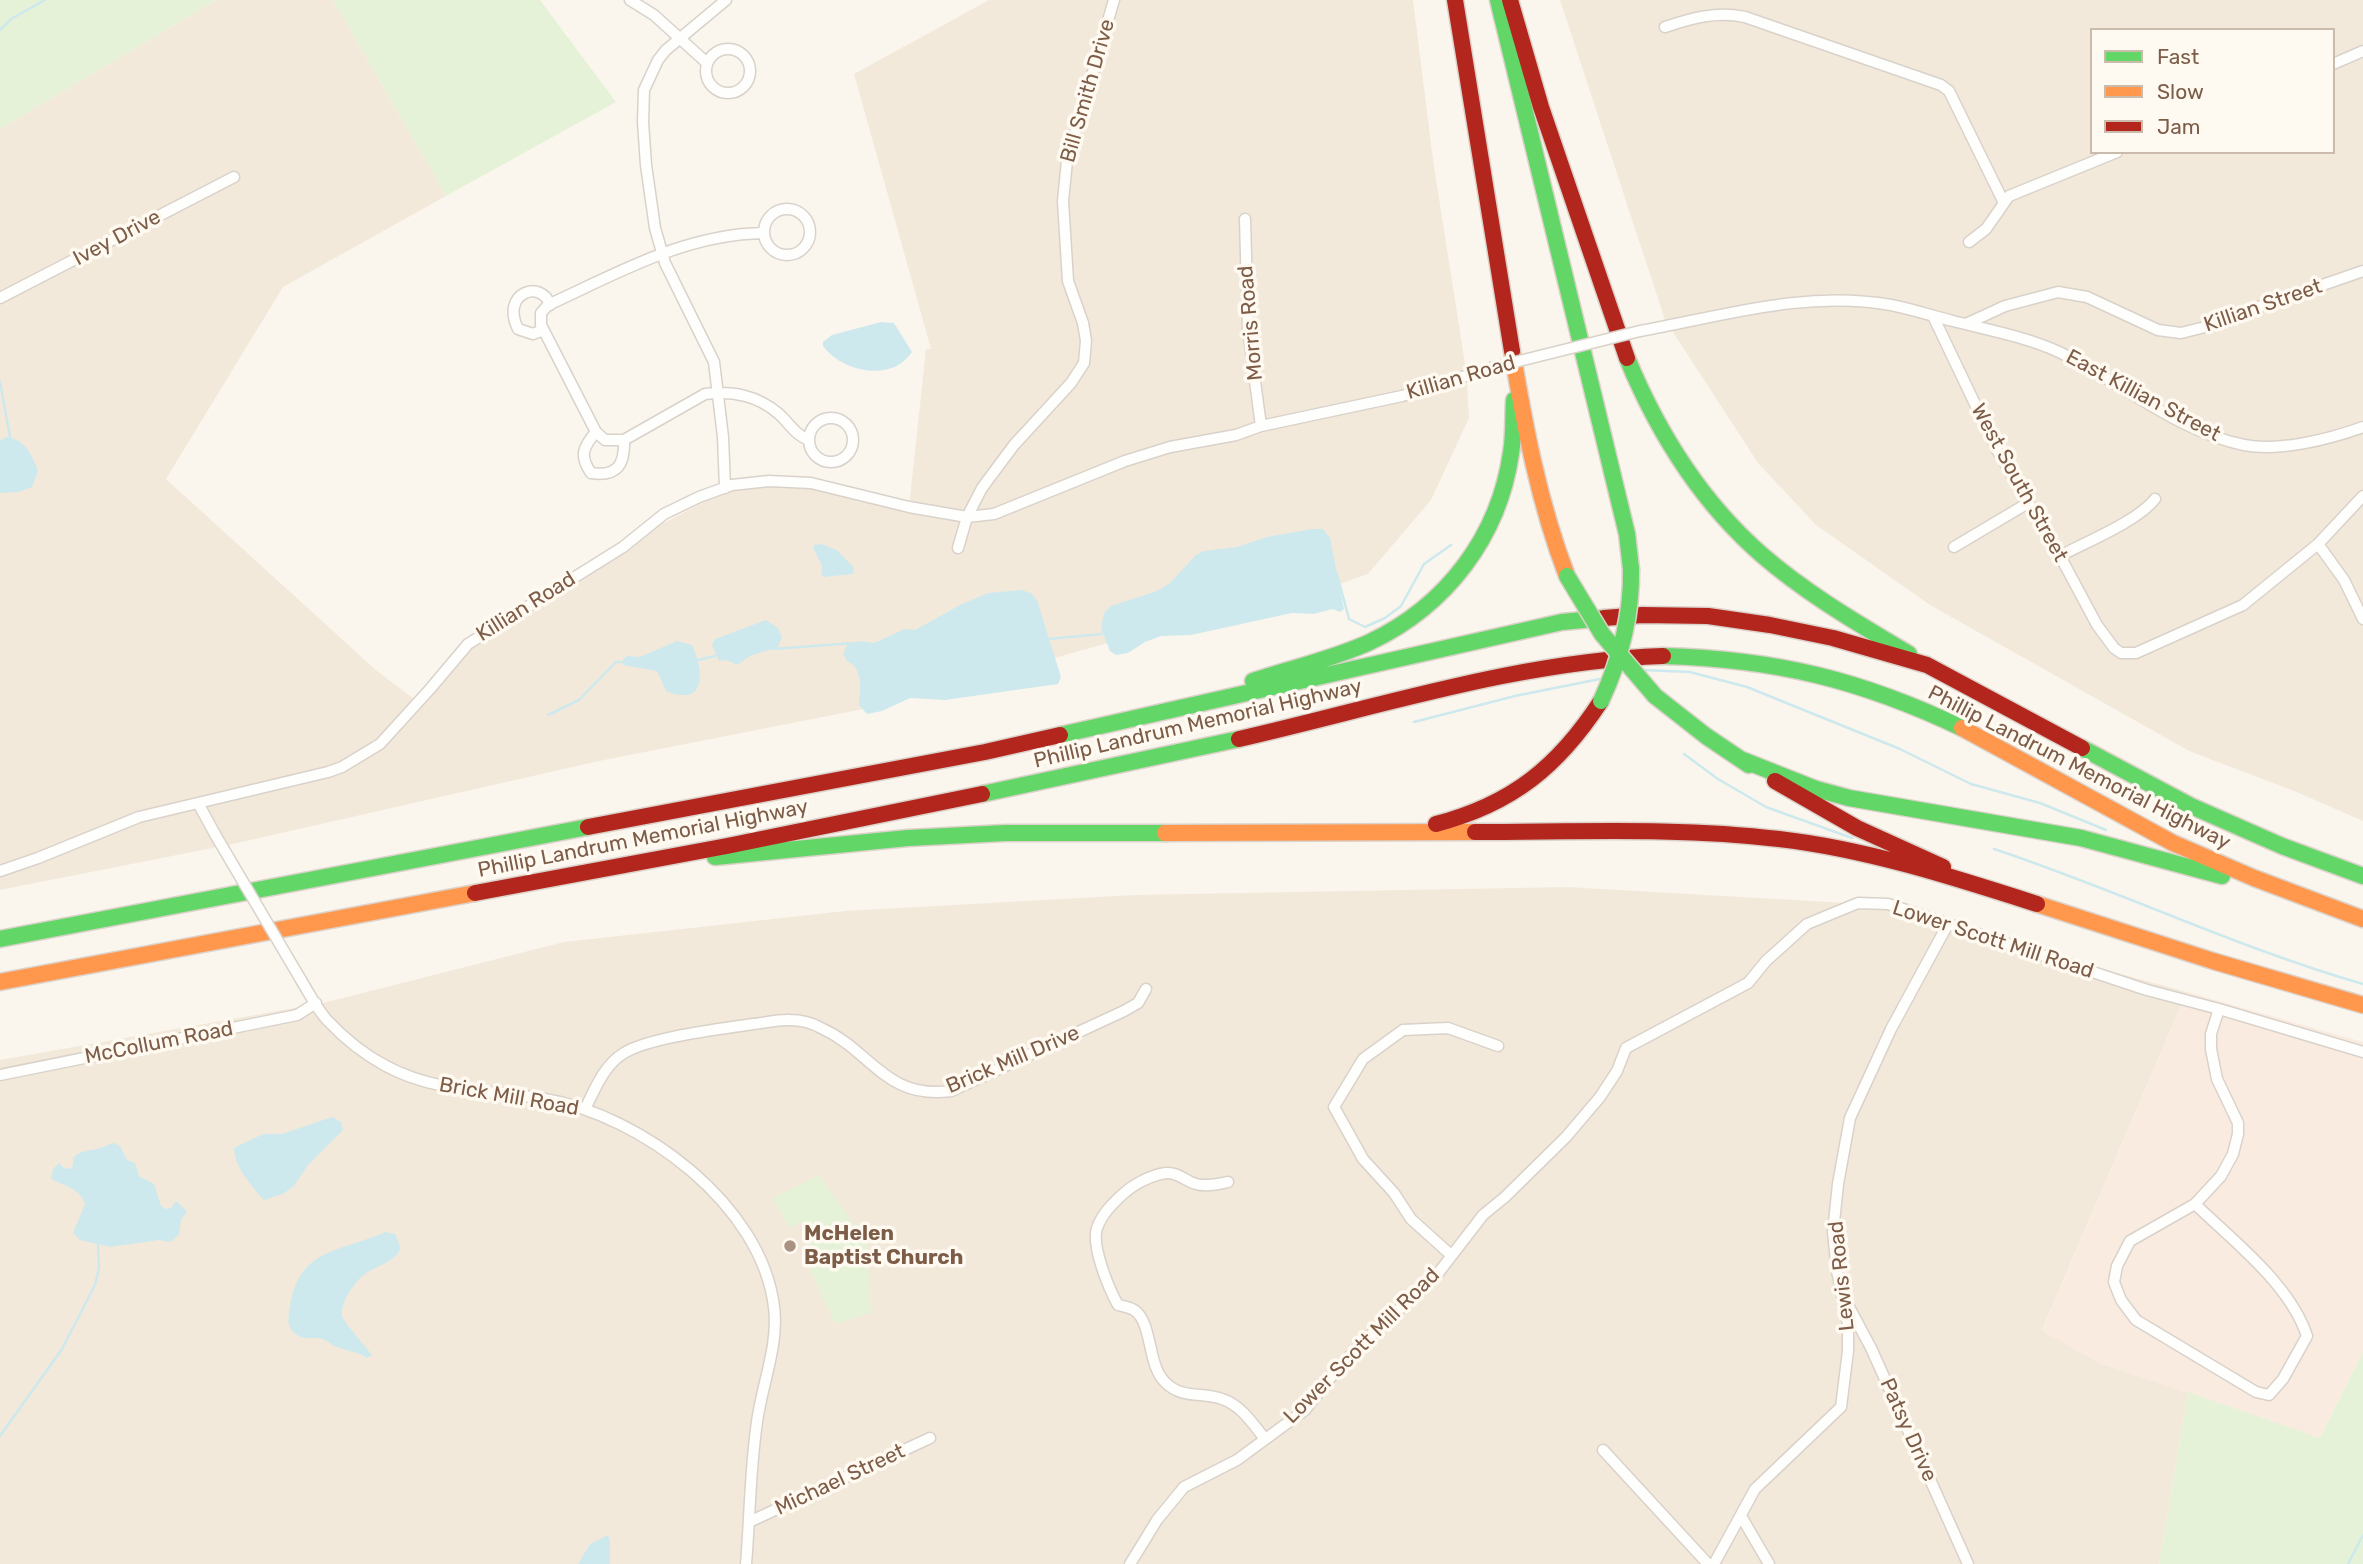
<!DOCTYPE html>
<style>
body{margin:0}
#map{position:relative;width:2363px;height:1564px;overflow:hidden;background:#faf6ee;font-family:Rubik,sans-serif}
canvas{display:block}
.legend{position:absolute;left:2090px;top:28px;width:245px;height:126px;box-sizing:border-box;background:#fffaf1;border:2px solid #cbbbad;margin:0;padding:9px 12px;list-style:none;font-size:21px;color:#7d5c48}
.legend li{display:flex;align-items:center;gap:14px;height:35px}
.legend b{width:35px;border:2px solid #cbbbad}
</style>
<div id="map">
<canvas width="2363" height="1564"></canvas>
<ul class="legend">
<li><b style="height:9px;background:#63d668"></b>Fast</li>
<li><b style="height:9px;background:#ff974d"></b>Slow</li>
<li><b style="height:9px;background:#b3261e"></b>Jam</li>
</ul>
</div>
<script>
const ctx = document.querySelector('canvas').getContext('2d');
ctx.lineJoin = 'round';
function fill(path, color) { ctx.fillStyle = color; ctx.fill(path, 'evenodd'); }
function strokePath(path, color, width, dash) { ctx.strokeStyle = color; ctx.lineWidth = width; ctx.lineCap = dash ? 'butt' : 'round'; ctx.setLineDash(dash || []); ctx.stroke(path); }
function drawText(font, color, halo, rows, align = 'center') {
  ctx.font = font + ' Rubik,sans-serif'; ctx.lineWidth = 7; ctx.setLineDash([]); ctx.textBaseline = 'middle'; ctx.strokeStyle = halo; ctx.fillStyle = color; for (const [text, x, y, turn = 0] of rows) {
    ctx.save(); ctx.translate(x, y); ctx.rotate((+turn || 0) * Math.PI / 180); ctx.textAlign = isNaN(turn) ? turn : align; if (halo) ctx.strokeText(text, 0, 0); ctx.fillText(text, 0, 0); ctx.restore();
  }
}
const residential = new Path2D(`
 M216,0H333L446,196L283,287L166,479L377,671L422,705L471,642L520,611L575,584L649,531L728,489L798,482L909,507L926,349H931L854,74L989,0H1413L1433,160L1466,370L1469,418L1431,500L1368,574L1315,593L1119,640L889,704L599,761L233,844L0,890V129Z
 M1560,0H2363V821L2294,791L2189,751L1930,605L1816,525L1758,463L1665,320ZM2092,30H2333V152H2092Z
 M1567,887L1864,904L2187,992L2042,1330L2100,1363L2188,1392L2159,1564H0V1060L323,1003L564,942L845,911L1134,895ZM802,1222L871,1313L807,1263L814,1257L811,1241Z`);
const commercial = new Path2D(`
 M2187,992L2363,1042V1352L2320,1438L2100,1363L2042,1331Z`);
const green = new Path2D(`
 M0,0H216L0,129Z
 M333,0H540L616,102L446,196Z
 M819,1175L867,1242L871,1313L835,1324L806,1262L814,1257L807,1243L811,1241L802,1223L789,1228L773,1198Z
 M2363,1352V1564H2159L2188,1392L2320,1438Z`);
const water = new Path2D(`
 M881,322L894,323L912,352C892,383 842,372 823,346V342L832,335Z
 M6,437C24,438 33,456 38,471L32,487L19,492L0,493V441Z
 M1312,529H1323L1330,538L1344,609L1340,612L1333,609L1313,614L1292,613L1191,635L1161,636L1145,642L1128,653L1116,655L1110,651L1101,628L1104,613L1111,606L1157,591L1170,583L1196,555L1204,551L1237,547L1267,537Z
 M821,544L837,550L854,568L853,574L824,577L821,575L822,566L813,548L814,545Z
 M1021,590L1031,593L1037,600L1061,677L1058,684L945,700L910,698L882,711L867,714L859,705C860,690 864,669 847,661L843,654L847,645L860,641L874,643L905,629L915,630L960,605L988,593Z
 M766,620L778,628L782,637L778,647L750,656L737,665L727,660L719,661L712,645L715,639Z
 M677,641L692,645C704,671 707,708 666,691L657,671L623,665V659L627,656L640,657Z
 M332,1117L341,1122L343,1130L308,1165L294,1186L283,1194L264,1200C252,1187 234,1166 234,1148L263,1134H282Z
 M114,1143L120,1146L127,1160L135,1163L139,1176L154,1184L161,1206L166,1209L171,1208L176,1201L187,1211L181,1220L179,1234L171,1242L159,1240L110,1247L80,1240L73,1233L85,1204C80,1188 64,1186 51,1179L53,1169L59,1163L64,1168L71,1169L73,1165V1158C81,1150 86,1151 97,1149C103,1148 108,1144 114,1143Z
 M385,1232L395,1234C397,1238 400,1244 400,1249C398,1260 373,1268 365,1274C356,1281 350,1290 345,1300C343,1305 341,1310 342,1316C343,1321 366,1347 372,1355L367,1358C358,1351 347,1352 337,1347C331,1345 328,1341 323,1339C313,1336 305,1341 297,1335C286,1328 288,1318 290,1306C300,1247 339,1253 385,1232Z
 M608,1535L610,1541V1564H578L590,1544Z`);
const stream = new Path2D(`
 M0,30L11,19L45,0
 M0,382L10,437
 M1337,574L1349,619L1365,627L1385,618L1401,606L1424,564L1451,545
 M1048,639L1102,634
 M773,649L853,643
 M698,660L715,656
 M1642,670L1690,672L1747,687L1900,749L1971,784L2040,803L2106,830
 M548,715L579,700L616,662H622
 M1414,722L1515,696L1605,678
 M1684,754L1718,779L1766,807L1852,838
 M1994,849C2118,890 2237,948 2363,984
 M0,1436L62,1349L95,1285L99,1268L98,1243
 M2348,1564L2363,1535`);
const street = new Path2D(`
 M630,0L654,15L707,63
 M1665,27C1692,18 1716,11 1745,17L1941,85L1949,91L2004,203
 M706 71a22 22 0 1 1 44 0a22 22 0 1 1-44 0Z
 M2333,64L2363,51
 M764 232a23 23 0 1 1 46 0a23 23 0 1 1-46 0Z
 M1245,219L1248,329L1261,426
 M764,233C685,234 618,273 548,305L541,313V325L596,432L605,440H624L705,394C733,391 757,395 779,414C790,424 795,435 809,440
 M1969,242L1986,229L2009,196L2117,152
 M0,298L234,177
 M1933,316L1997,450L2060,556L2097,625L2114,648L2121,653H2136L2243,605L2318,544L2363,496
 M1966,324L2005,306L2058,292L2087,297L2158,330L2181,333L2229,321L2259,307L2363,271
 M543,330L533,334L518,329C500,292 542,279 550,305
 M1640,331C1724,316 1804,290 1891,305C1912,309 1932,316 1953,321C1988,330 2027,337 2059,352C2119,381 2178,432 2244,445C2279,452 2330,439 2363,427
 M809 440a22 22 0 1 1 44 0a22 22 0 1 1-44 0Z
 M596,432C583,447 579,456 591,473C617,477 625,465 624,440
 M725,488L723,437L714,362L665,263L655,228L646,165L643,122L644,90L658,60L666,50L726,0
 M2318,544L2344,580L2363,619
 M1954,547L2028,503
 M958,548L967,517L982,488L1014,445L1071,383L1084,363L1086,341L1083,323L1068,281L1063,201L1067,161L1114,0
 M2060,556C2086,542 2138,521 2155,499
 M198,803L216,836
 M0,871L38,858L139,817L328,772L342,767L380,744L430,689L468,644L623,547L664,514L699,497L732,485L769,481L811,483L909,507L967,517L994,514L1125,461L1170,447L1236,435L1261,426L1402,396L1491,368
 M301,980C309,993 317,1009 327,1020C343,1037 365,1055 386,1066C436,1093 490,1090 545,1099C641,1115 762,1205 774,1307C779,1345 762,1384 757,1422C750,1469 750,1517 746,1564
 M0,1075L297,1015L316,1003
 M585,1109C595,1089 604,1065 624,1053C650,1037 721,1029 753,1024C765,1023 778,1019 790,1020C801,1020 812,1023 821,1028C871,1050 885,1100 951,1091L1124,1011L1138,1003L1146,989
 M1228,1182C1218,1184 1206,1187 1196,1184C1185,1181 1178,1172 1166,1173C1151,1175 1134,1184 1123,1194C1112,1204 1102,1214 1097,1228C1091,1246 1109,1289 1118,1305C1123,1306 1129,1307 1134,1310C1153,1322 1147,1367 1166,1383C1182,1399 1203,1392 1222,1399C1241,1405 1253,1424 1265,1439
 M2195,1204C2233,1241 2290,1284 2307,1336L2283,1379L2269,1395L2256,1392L2136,1320L2121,1300L2114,1282L2117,1266L2130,1241L2195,1204L2221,1176L2233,1154L2238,1134V1123L2217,1079L2211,1049V1034L2219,1009
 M1451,1255L1411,1219L1394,1193L1363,1159L1334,1107L1363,1059L1403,1030L1448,1028L1498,1046
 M1848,1305L1871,1348L1968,1564
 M1603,1450L1708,1564
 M1741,1516L1769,1564
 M749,1522L930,1438
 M1130,1564L1157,1520L1184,1487L1237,1460L1305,1410L1335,1372L1362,1343L1436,1276L1483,1215L1505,1197L1566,1137L1600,1097L1617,1071L1626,1048L1748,983L1766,961L1807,924L1858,903L1888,904L2147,990L2219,1009L2363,1052
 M1714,1564L1755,1489L1841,1407L1848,1351V1324L1837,1271L1833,1232L1838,1184L1850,1118L1891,1029L1948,924`);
const fast = new Path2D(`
 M1498,0L1627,534L1631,569
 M1627,358C1658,433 1700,501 1762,555C1807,594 1859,624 1909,654
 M1663,656C1776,659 1861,680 1962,728
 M1253,681C1289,669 1336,658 1370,642C1446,606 1499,537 1511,453C1514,436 1513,418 1514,400
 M1655,696L1706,736L1749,765
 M1060,735L1562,622L1604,618
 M2082,748L2191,806L2282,846L2363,876
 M1740,759L1816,789L1849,798L2081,838L2222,876
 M982,794L1239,739
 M715,857L908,838L1005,833H1165
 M0,939L588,827`);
const slow = new Path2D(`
 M1512,351C1525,428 1539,503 1567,576
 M1962,728L2173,843L2254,878L2363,919
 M1165,833L1475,832
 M2037,904L2213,961L2363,1005
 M0,982L475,893`);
const jam = new Path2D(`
 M1455,0L1512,351
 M1510,0L1541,107L1627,358
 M1604,618L1642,615L1708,616L1770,625L1833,638L1927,665L2082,748
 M1239,739C1379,707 1519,661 1663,656
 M1775,781L1857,828L1943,867
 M1436,824C1512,804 1558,767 1601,701
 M588,827L985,752L1060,735
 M1475,832C1576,832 1678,827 1779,839C1866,849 1953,877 2037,904
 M475,893L727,846L982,794`);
const streetBridge = new Path2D(`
 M1491,368L1640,331
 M216,836L301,980`);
const fastBridge = new Path2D(`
 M1567,576L1602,634L1655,696
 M1601,701C1621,658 1632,616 1631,569`);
const markers = [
 [790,1246,7,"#a99282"]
];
const streetNames = [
 ["Bill Smith Drive",1088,91,-74],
 ["Ivey Drive",117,238,-28],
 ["Killian Street",2263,306,-19],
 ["Morris Road",1251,323,-95],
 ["Killian Road",1461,378,-16],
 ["East Killian Street",2143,396,28],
 ["West South Street",2019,483,61],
 ["Killian Road",526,607,-32],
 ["Phillip Landrum Memorial Highway",1198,724,-13],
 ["Phillip Landrum Memorial Highway",2079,768,27],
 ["Phillip Landrum Memorial Highway",643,839,-11],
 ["Lower Scott Mill Road",1993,940,18],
 ["McCollum Road",159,1043,-11],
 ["Brick Mill Drive",1013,1060,-23],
 ["Brick Mill Road",509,1097,10],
 ["Lewis Road",1842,1276,-96],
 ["Lower Scott Mill Road",1362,1346,-45],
 ["Patsy Drive",1908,1430,66],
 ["Michael Street",840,1480,-25]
];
const poiNames = [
 ["McHelen",804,1234],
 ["Baptist Church",804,1258]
];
fill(residential, '#f3e9db');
fill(commercial, '#faebe1');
fill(green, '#e6f2d7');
fill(water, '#cde9ed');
strokePath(stream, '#cde9ed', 2.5);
strokePath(street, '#d9d2ca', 13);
strokePath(fast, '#dcd2ca', 19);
strokePath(slow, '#dcd2ca', 19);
strokePath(jam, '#dcd2ca', 19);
strokePath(street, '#fefefc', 10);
strokePath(fast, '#63d668', 16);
strokePath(slow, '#ff974d', 16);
strokePath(jam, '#b3261e', 16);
strokePath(streetBridge, '#d9d2ca', 13, []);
strokePath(fastBridge, '#dcd2ca', 19, []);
strokePath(streetBridge, '#fefefc', 10);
strokePath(fastBridge, '#63d668', 16);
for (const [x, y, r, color] of markers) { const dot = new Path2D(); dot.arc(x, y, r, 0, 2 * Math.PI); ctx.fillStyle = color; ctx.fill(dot); strokePath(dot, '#fffaf1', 2.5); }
drawText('21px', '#7d5c48', '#fffaf1', streetNames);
drawText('bold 21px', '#7d5c48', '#fffaf1', poiNames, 'left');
</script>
